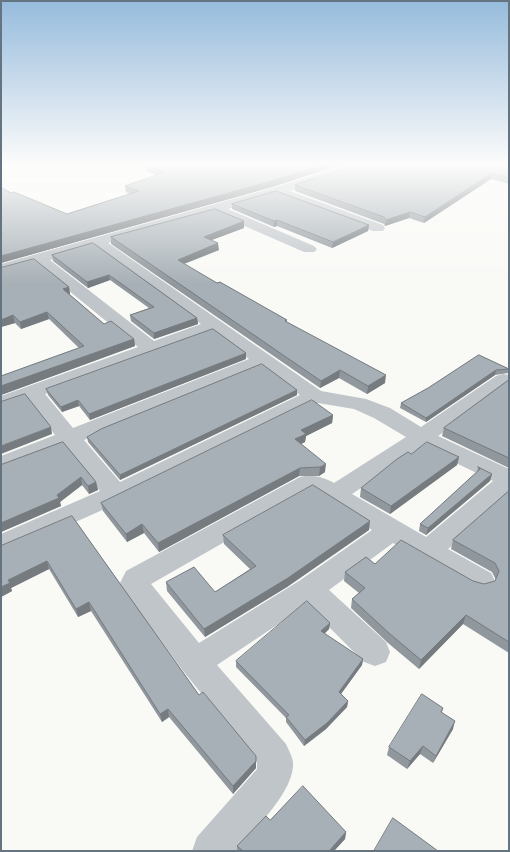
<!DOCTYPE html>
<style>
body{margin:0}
#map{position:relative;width:510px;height:852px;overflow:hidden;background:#f9f9f6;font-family:Cabin,sans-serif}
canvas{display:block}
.frame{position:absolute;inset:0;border:2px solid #647481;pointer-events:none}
</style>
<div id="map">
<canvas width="510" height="852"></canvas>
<div class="frame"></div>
</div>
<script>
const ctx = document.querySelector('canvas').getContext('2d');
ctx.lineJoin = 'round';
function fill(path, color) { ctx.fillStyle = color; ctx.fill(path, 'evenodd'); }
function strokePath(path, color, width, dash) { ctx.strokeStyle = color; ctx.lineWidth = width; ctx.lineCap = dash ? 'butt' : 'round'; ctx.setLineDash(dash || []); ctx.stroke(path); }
const minor = new Path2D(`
 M350,164H370L368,166L290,191L383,225L385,228L383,231H373L276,195L228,209L314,246L317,249L314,252H304L215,213L108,243L321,391L366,399L390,408L421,427L496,376L503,374L509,375V385L438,436L509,469V495L448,549L491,573L495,581L491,589L481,592L471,589L393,543L329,590L386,642L390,652L386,662L375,666L364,662L307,605L217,665L286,744C289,751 294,759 293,767C290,796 254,829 236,851H192L197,837L257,769V763L184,672L124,591L120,583L126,571L300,477C312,474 323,477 334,483L406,437L374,418L354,409L318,403L125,500L1,555V534L100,491L65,448L1,473V456L55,435L28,400L1,409V396L138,347L36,264L1,274V264L272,188ZM94,247L201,324L154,341L50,260ZM213,332L249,359L73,428L45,394ZM262,367L300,395L120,482L84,440ZM423,447L493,481L426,537L352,494ZM312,492L372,530L299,581L199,643L151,584Z`);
const wall = new Path2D(`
 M141,164H343L272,187L1,263L11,193L67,214L130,194L126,192L125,186L157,175L146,171V166Z
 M509,164V184L491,179L424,223L409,218L385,226L384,224L295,191V185Z
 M232,204L369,225L368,231L332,248L277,226L274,227L232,209Z
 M244,228L211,240L219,250L184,264L217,283L287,320V322L385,383L367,394L339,378L320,388L111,244V237Z
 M93,243L197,318L198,324L154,339L131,321L130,315L149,308L110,280L88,288L53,261L52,255Z
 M1,268L69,287L70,294H69L104,324L134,339L135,346L1,395V376L79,348L49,319L21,329L15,323L1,327Z
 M479,355L509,369L508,373L495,375L426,422L400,408L401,403L428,388Z
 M246,359L90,420L79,406L62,412L48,395L46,389Z
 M509,380V468L442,436L444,428Z
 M297,390V395L120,480L88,442L87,437Z
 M333,415L332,423L306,436L305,442L301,444L325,472L319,476H299L159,552L144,533L127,542L103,511L101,503Z
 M63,442L96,482L98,490L89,494L82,485L60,502L61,506L1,532V465Z
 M411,454L459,457L457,465L390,514L360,497L361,488Z
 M478,467L492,474L490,481L426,535L419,531L420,524L477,472Z
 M509,491V653L463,624L419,669L388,643L351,608L352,599L359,593L344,581L345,572L375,564L473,581L484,584L495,581L496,580L492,572L451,549L453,540Z
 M72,516L199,695L256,768L233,794L169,717L162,722L91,611L78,617L49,569L11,588L12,591L1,597Z
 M369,530L287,587L205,637L167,591L166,582L215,592L250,569L224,544L223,535Z
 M330,623L329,629L324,634L363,659L362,665L341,694L348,701L347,707L326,729L304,746L286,722V718L236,667V661Z
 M443,708L442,712L453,729L433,763L420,754L407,769L387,755L389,747Z
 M270,820L346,832L345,839L334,851H237V846Z`);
const shadedWall = new Path2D(`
 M326,164H343L272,187L1,263V256Z
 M492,173L491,179L424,223L425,217Z
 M410,212L409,218L385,226L386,220Z
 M277,220V226L274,227V221Z
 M244,221V228L204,243V237Z
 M369,225L368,231L332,248L333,242Z
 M218,243L219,250L178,266V260Z
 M109,275L110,280L88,288L87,282Z
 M69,287L70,294L64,296L63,289Z
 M47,312L49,319L21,329L20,322Z
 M13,315L15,323L1,327V320Z
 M197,318L198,324L154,339V333Z
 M134,339L135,346L1,395V386Z
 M246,353V359L90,420L89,414Z
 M340,370L339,378L320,388L321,381Z
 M496,370L495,375L426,422V418Z
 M386,375L385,383L367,394L368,386Z
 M297,390V395L120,480V475Z
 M78,400L79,406L62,412L61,407Z
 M333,415L332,423L306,436L305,442L295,447V439L301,430Z
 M51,427L52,434L1,454V446Z
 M459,457L457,465L390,514L391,506Z
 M326,464L325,472L319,476L320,467Z
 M300,468L299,476L159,552L158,543Z
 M492,474L490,481L426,535L428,528Z
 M81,477L82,485L60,502L61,506L1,532V523L57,495Z
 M96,482L98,490L89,494L88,486Z
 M370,521L369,530L287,587L205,637L204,629Z
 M142,524L144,533L127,542L126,534Z
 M47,561L49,569L11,588L12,591L1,597V587L8,580Z
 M89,602L91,611L78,617L76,609Z
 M466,615L463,624L419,669L421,660Z
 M330,623L329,629L320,638L321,631Z
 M363,659L362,665L338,698L339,692Z
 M348,701L347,707L326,729L304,746L305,740Z
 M168,709L169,717L162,722L160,714Z
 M455,721L453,729L433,763L436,756Z
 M423,746L420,754L407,769L410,761Z
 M256,761V768L233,794V786Z
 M346,832L345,839L334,851H329Z`);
const building = new Path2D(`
 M149,164H326L272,181L1,256V187L11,193L14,192L67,214L139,191L125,186L165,172L146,166Z
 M361,164H509V178L492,173L425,217L410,212L386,220L384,217L295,185Z
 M276,191L369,225L333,242L277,220L274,221L232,204Z
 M215,209L244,221L204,237L218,243L178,260L217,283L220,282L287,320L285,321L386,375L368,386L340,370L321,381L111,237Z
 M93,243L197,318L154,333L130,315L154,307L109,275L87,282L52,255Z
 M34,259L69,287L63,289L104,324L111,321L134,339L1,386V376L84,346L47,312L20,322L13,315L1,320V268Z
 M213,329L246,353L89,414L78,400L61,407L46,389Z
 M479,355L509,369L496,370L426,418L401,403L428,388Z
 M262,364L297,390L120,475L87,437L101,429Z
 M509,380V458L444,428Z
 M25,394L51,427L1,446V402Z
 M312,400L333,415L301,430L306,434L295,439L326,464L320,467L300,468L158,543L142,524L126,534L101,503Z
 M63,442L96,482L88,486L81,477L57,495L59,498L1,523V465Z
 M427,442L459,457L391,506L361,488L397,459L408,452L411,454Z
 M478,467L492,474L428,528L420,524L480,469Z
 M313,485L370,521L288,578L204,629L166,582L194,567L215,592L256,566L223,535Z
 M509,491V642L466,615L421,660L390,634L352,599L365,588L345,572L366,557L375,564L401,540L473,581L484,584L495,581L499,571L495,563L453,540Z
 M72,516L199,695L203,692L256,756V761L233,786L168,709L160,714L89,602L76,609L47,561L8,580L10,583L1,587V546Z
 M307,601L330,623L321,631L363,659L339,692L348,701L327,723L305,740L286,717L289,715L236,661Z
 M422,694L443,708L441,712L455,721L436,756L423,746L410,761L389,747Z
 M303,786L346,832L329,851H243L237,846L266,816L270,820Z
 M393,818L438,851H374Z`);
fill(minor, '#c0c5c9');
fill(wall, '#90979d');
fill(shadedWall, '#757b7f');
fill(building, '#a7b0b6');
strokePath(building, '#757b7f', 1);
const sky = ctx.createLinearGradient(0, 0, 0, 284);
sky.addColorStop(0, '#96bbdc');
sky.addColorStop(0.58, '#fcfcfb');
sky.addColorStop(1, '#fcfcfb00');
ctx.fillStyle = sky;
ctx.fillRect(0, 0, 510, 284);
</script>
